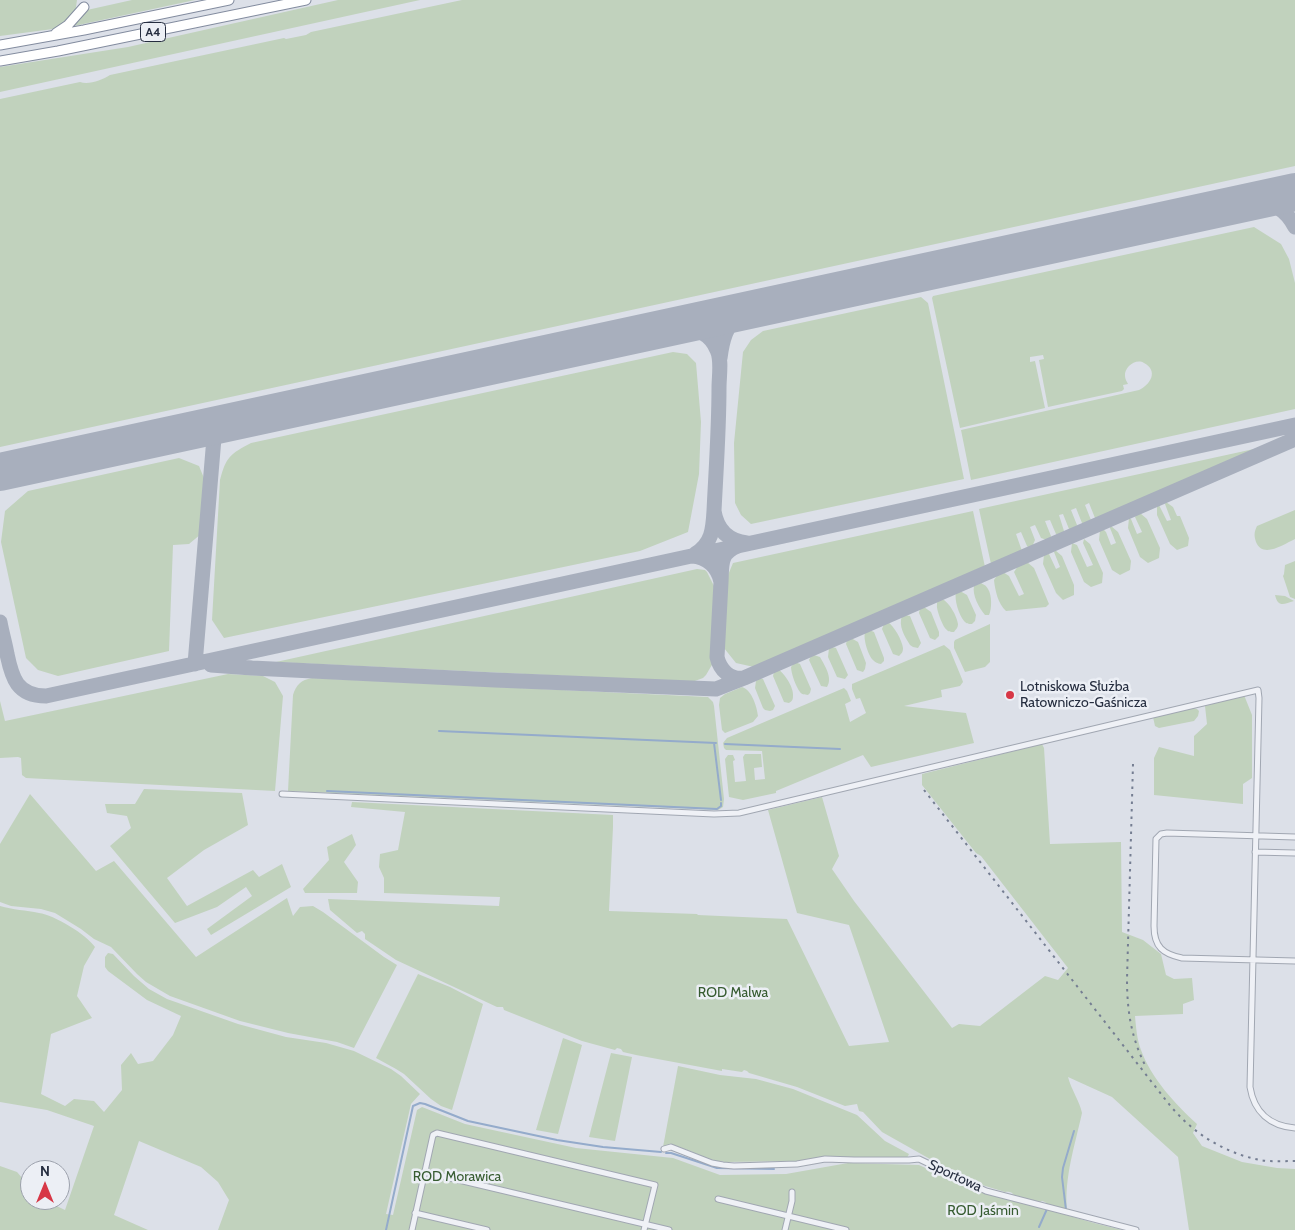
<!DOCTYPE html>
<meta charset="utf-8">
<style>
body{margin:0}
#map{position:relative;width:1295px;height:1230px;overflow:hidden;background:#dce0e8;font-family:Cabin,sans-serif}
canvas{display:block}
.north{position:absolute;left:20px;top:1160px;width:50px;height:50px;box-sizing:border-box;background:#eceff5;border:1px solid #9ca1ac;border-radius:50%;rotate:0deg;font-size:14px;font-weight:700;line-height:20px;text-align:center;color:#252d3f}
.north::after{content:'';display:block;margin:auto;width:18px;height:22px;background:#d73746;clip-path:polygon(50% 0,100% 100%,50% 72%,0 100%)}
</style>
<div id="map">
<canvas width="1295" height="1230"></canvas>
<div class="north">N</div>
</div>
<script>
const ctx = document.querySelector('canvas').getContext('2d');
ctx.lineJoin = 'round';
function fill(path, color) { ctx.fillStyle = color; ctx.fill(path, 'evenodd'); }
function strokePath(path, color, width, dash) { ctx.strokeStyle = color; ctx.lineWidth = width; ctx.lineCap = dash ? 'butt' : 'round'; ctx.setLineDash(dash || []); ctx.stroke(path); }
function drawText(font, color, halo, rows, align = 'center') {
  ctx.font = font + ' Cabin,sans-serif'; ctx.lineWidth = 5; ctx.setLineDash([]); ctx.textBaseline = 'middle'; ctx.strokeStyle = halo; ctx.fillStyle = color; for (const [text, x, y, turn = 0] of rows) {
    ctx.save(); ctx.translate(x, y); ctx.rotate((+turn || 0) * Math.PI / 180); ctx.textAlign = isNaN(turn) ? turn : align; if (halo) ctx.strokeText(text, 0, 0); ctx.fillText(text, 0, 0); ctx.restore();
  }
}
const green = new Path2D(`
 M0,0H77L75,14L66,21L53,29L0,36Z
 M132,0H195L74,26V24L87,10Z
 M338,0H420L0,92V67L128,47Z
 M462,0H1295V166L0,447V99L80,82C89,85 102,80 110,75L284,38L286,39L306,35L311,32Z
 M1254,227L1281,244L1289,259L1295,283V409L971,480L961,430L1139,390C1150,385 1159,371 1144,363C1136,358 1124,367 1125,376C1125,379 1127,382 1128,384L1123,385L1124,389L1122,391L1048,407L1039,360L1044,359L1043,355L1030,357V362L1035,361L1045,408L960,428L932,298L933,296Z
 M921,297L928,303L964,479L751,524L741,515L735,503L734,443L743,352L751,340L763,331Z
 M673,352L687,354L696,363L701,422L699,474L688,532L640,551L224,638L212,620L220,480C226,457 230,454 251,443Z
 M1263,447L1097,519L1095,518L1089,503L1085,505L1091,520L1085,524L1082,523L1076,508L1071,510L1077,525L1076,528L1072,530L1069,529L1063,514L1059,515L1064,531V533L1058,535L1056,534L1050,520L1045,521L1051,536L1050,539L1047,540L1041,538L1035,525L1030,527L1035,540L1032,547L1029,548L1027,546L1021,532L1016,534L1022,551L991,564L979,509Z
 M179,458L199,466L206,483L201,534L189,544L173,545L169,651L58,676L38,670L26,658L1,542L5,511L28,491Z
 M1166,502L1173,507L1177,516H1180L1189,538L1188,546L1177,550L1170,544L1157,515V506L1159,505L1167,521L1171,520L1165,504Z
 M1295,510V539C1284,544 1263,559 1256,542C1254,536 1254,532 1257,526Z
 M973,511L985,567L754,667L736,663L724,648L727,585L728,575L733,563Z
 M1140,513L1147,519L1160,548L1159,558L1148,563L1140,557L1128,528L1129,518L1131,519L1137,534L1142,532L1135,517L1136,515Z
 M1110,526H1111L1118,532L1131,561L1130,570L1120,575L1112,570L1099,540L1100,530L1103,529L1106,532L1111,545L1116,543L1110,528Z
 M1084,539L1090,544L1103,573L1102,583L1091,587L1084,582L1071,552L1072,543L1077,545L1087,567L1093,565L1083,543Z
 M1055,550L1062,556L1074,585V595L1063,600L1056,593L1043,564L1044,555L1047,553L1049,554L1056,569L1060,567L1054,552Z
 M1295,561V599L1290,597L1283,576L1284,574L1285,565Z
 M1027,562L1034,568L1049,604L1046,607L1006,611C998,604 995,590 994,580L998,574L1003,572L1009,576L1019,596L1024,594L1014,572L1018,566Z
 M697,569L705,570L707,572L715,588L717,598L713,663L706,675L703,678L692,682L276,662Z
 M981,583C984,585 986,585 988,589C992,595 992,609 989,615H985C979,608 972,595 974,586Z
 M960,591L967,595L976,615L975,621L972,624C968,624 967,624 964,621C959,615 954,600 956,592Z
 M1275,595L1285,596L1294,601C1284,604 1278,608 1275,595Z
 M942,599C949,602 957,616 958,624C958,628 956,629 954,632C951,632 948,632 946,629C943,627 936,609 937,605C937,600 938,601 942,599Z
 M924,607L931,612L939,632V636L935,640L930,638L919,613L920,608Z
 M905,615L910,616L921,643L918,648L913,647L910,645C905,637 898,626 902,616Z
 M888,622C894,626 902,640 903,648C903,652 902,653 899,656L893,654L882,629L884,624Z
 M990,624V662L985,667L965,672L954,648V642L955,640Z
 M869,630L874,632L884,658V661L881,664C877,663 876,663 873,660C868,655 863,639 865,632Z
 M851,638L858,642L866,663L865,669L863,672L857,670L846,644L847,640Z
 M944,645L950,650L962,679L963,682L960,686L941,690L942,697L904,706L966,713L974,743L871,767L863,755L776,791V793L743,800L729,797L725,759L728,755H733L735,760L733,761L735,782L746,781L743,757L745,754H761L762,767L754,768L755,780L765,779L762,751L726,750L724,748L723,743L727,738L844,688L847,691L851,701L845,704L850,722L866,713L860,698L856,699L852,689V684Z
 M832,647L836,648L848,675L845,679L837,677L828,657L829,648Z
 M814,655L820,657C825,666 833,678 827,687L821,686L809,660L811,656Z
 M795,662L800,664L811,689L810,693L808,695C804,694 802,695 800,692C796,687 791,673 791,667Z
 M779,670C785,674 794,688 793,696C793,700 792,701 789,703L784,702L773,676L774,672Z
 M228,674L263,676L275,682L283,696L275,791L26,778L22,775L21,758L18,757L0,758V701L5,721Z
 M312,678L708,697L713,702L714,706L724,799L723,807L718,810L288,791L293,695C296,685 301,680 312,678Z
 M760,678L763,679L775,706L773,710L770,711L765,710L763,708L755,688L756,681Z
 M742,687C752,690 757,707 758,716L753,722L725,733L722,730L719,705L720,698L725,694Z
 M1244,695L1252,715V778L1243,784V804L1154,795V758L1159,747L1194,756V736L1207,724L1205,706Z
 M1194,708L1197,709L1199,711L1198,716L1194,721L1159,728L1155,726L1153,717Z
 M1042,744L1044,748L1050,844L1121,842L1122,932L1143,940L1161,954L1166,975L1174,979L1192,978L1194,1000L1183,1004V1014L1135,1016C1136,1027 1137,1040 1141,1050C1151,1078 1176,1105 1197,1124L1193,1133L1202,1146L1242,1162L1277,1168L1295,1169V1230H1189L1178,1157L1112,1097L1068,1077C1071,1089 1080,1102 1082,1113C1075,1145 1064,1178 1067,1210L1048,1205L1045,1202L1042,1201L1040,1202L1014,1195C1012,1192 1009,1191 1005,1192L969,1181L882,1132L863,1112L859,1111L857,1104L845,1106L797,1087L749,1073L747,1071L744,1070L742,1072L722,1069V1071L636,1055L623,1052L621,1049L617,1048L615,1050L582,1041L504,1010L503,1007H497L396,960L365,939V934L362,931L357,933L330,910L328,899L499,906L500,897L384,893V878L379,867L380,854L398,850L405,812L351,807L352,802L613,815V827L609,911L697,914L698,915L787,919L849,1046L889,1042L849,925L797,913L768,810L822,797L839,856L832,869L854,901L952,1028L959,1024L980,1026L1045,976L1058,980L1068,968L981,856L976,853L922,785V774Z
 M144,789L242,793L248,825L204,850L167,878L187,906L253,870L259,877L282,864L291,887L211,935L207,929L252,896L246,887L217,907L175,923L110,846L131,828L127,816L107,813L105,804H135Z
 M30,794L96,871L114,861L196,957L287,898L293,916L300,907L313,906L323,912L384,957L397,965L354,1048L337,1042L288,1033L240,1021L170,996L146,982L137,974L111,947L94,939L81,929L55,913L41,909L11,906L0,902V844Z
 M352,834L356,845L344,862L358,882L357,893H305L303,889L329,860L327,847Z
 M0,906C13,910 26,910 39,913C54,915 86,934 95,947L84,966L77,996L92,1018L51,1034L41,1094L65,1106L74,1099L94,1101L104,1112L122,1090L121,1065L131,1053L138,1064L153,1061L173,1035L181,1016L147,1000L108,971L105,967V957L108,953L113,954L134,976L149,989L167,999L238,1024L286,1037L326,1043L354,1051L391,1069L401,1076L420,1094L411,1104L386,1214L393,1215L417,1110L422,1107L465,1124L576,1148L673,1158L720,1175L786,1174L848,1163L919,1165L965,1186L1094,1223L1122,1230H218L229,1200L218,1182L201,1167L139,1141L114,1215L148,1230H0V1166L17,1172L30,1187V1200H44L65,1210L94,1126L47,1110L0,1102Z
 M418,974L450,987L483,1004L452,1110L441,1106L431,1099L404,1074L396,1069L376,1058Z
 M563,1038L582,1045L558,1134L536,1130Z
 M611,1053L632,1057L615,1141L589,1137Z
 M678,1066L720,1075L756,1079L793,1089L857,1115L885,1141L909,1154L907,1158H825L800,1161L725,1162C721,1161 717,1162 713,1160C697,1156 681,1143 663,1147Z`);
const stream = new Path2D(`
 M439,731L716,743
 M714,743L721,800
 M725,744L840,749
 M327,791L717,809L721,806V803
 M666,1153H671L717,1168L774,1169
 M1066,1210L1062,1177L1063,1168L1074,1131
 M1039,1227L1047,1209
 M386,1230L413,1106L420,1103L425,1104L468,1121L557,1140L603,1147L661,1152`);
const taxiway = new Path2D(`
 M1254,201C1274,204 1285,208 1295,227
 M676,327C693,327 710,332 717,350C722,360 719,376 719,388C719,429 716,470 714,511
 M720,358C722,342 726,323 741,314C744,312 749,312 752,310
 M0,477L13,470L20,468
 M695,554C712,544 713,529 714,511C717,530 728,541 747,543
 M692,556C707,557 718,567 721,582C722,566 719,553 738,546
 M721,582L717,657C720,670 730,680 744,678
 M0,622C2,633 5,643 7,654C12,678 17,696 46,696L1295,425
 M195,664L215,426
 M211,665L252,668L495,680L716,689L744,678L1295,439`);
const runway = new Path2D(`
 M0,472L1295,192`);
const street = new Path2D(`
 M282,794L714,814L739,813L1258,690L1259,698L1250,1087C1254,1112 1270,1126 1295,1128
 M1295,837L1167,833L1161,834L1156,839L1154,926C1154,947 1163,954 1182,958L1295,961
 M1255,852L1295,853
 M664,1149L671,1147L712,1163L723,1165L734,1166L797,1164L825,1159L854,1160H909L919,1159L986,1191L1136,1230
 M425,1172L669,1230
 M718,1199L846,1230
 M415,1213L487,1230
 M412,1230L433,1135L437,1133L655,1185L644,1230
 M785,1230L792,1201V1192`);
const highway = new Path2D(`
 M56,33L68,25L84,7
 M0,45L84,30L229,0
 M0,61L58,51L306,0`);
const rail = new Path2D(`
 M1133,764L1127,979C1127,1010 1131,1037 1145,1065
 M924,790L1172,1108C1177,1113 1182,1119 1188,1124C1208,1142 1234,1155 1260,1160C1271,1162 1284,1161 1295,1161`);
const markers = [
 [1010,695,5,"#d73746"]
];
const shields = [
 [153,32,25]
];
const shieldNames = [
 ["A4",153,32]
];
const poiNames = [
 ["Lotniskowa Służba",1020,687],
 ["Ratowniczo-Gaśnicza",1020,703]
];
const parkNames = [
 ["ROD Malwa",733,993],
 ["ROD Morawica",457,1177],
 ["ROD Jaśmin",983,1211]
];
const streetNames = [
 ["Sportowa",955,1176,25]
];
fill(green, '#c1d2bd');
strokePath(stream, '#94abcb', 2);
strokePath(taxiway, '#a8afbd', 15);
strokePath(runway, '#a8afbd', 38);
strokePath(street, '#a1a7b2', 7);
strokePath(highway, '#838c9f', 11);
strokePath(street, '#eff1f6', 5);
strokePath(highway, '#fff', 9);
strokePath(rail, '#757e92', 2, [2.5, 5]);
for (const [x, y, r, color] of markers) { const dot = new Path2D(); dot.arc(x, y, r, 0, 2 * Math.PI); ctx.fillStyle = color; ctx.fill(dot); strokePath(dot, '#eceff5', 2); }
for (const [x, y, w] of shields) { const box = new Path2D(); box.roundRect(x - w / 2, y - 9.5, w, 19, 4); ctx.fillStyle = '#eceff5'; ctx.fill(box); strokePath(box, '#252d3f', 1); }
drawText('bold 12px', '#252d3f', null, shieldNames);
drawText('14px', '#252d3f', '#eceff5', poiNames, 'left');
drawText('14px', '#375c31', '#eceff5', parkNames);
drawText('14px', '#252d3f', '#eceff5', streetNames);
</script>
